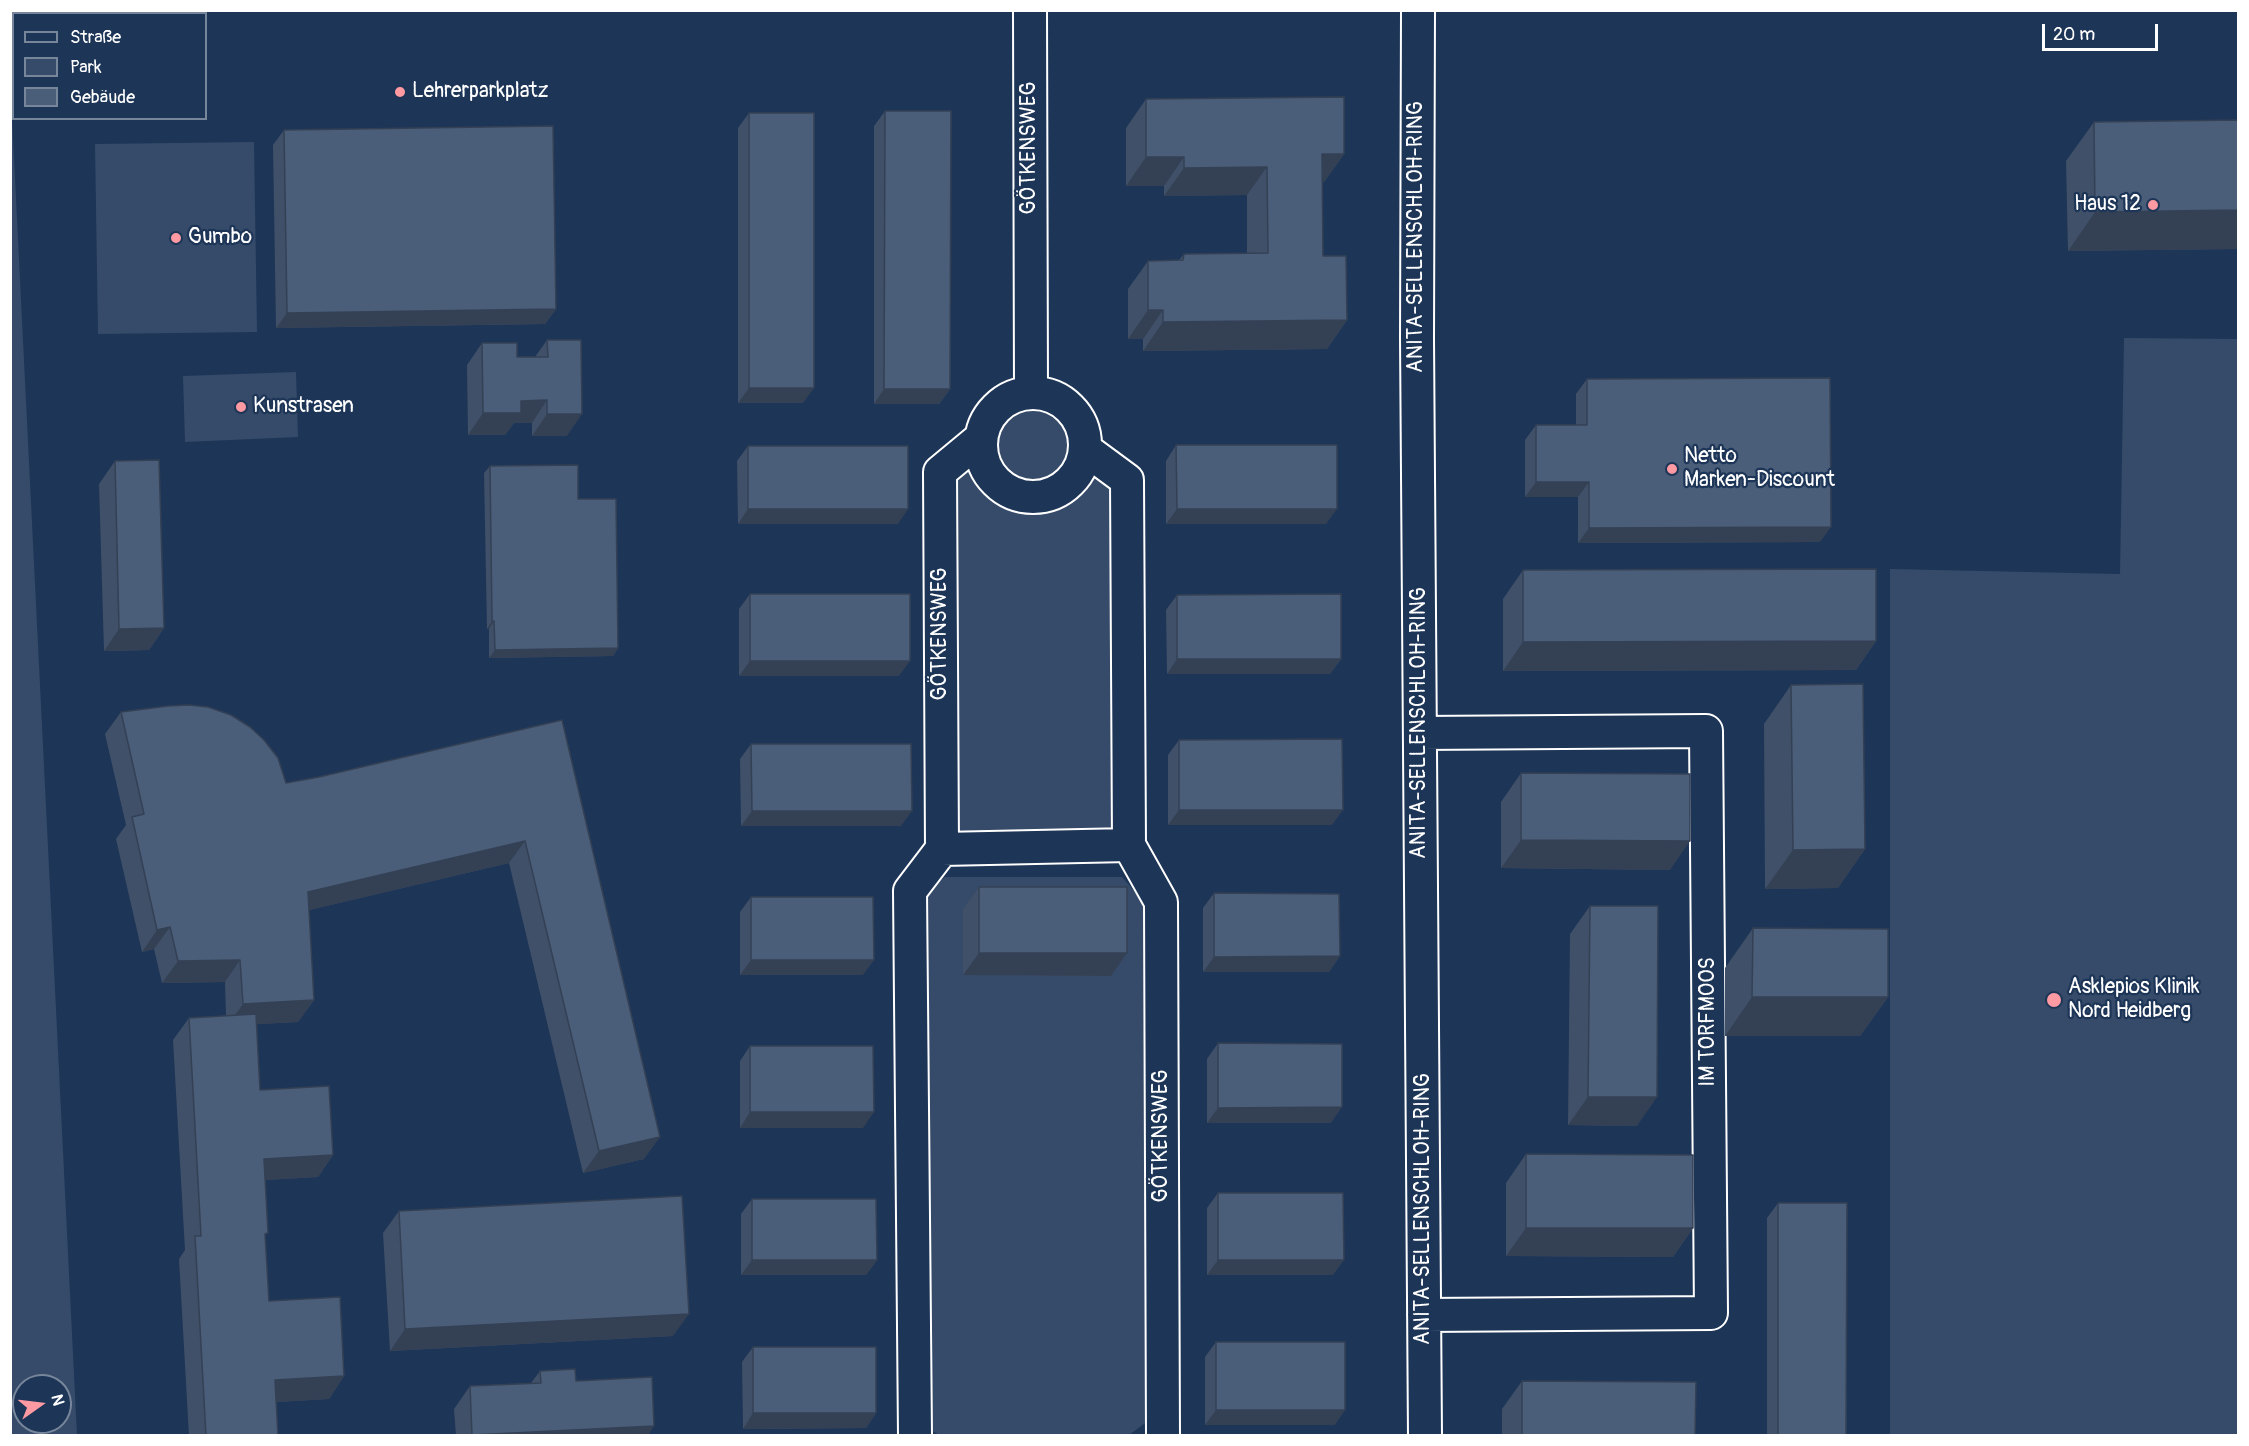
<!DOCTYPE html>
<meta charset="utf-8">
<style>
body{margin:0}
#map{position:relative;width:2249px;height:1446px;overflow:hidden;background:#1d3557;font-family:Pangolin,sans-serif}
canvas{display:block}
.frame{position:absolute;inset:0;border:12px solid #fff;pointer-events:none}
.legend{position:absolute;left:12px;top:12px;width:195px;height:108px;box-sizing:border-box;background:#1d3557;border:2px solid #77869a;margin:0;padding:8px 10px;list-style:none;font-size:18px;color:#fff}
.legend li{display:flex;align-items:center;gap:12px;height:30px}
.legend b{width:30px;border:2px solid #77869a}
.north{position:absolute;left:12px;top:1374px;width:60px;height:60px;box-sizing:border-box;background:#1d3557;border:2px solid #77869a;border-radius:50%;rotate:76deg;font-size:16px;font-weight:700;line-height:24px;text-align:center;color:#fff}
.north::after{content:'';display:block;margin:auto;width:21px;height:27px;background:#ff9aa2;clip-path:polygon(50% 0,100% 100%,50% 72%,0 100%)}
.scale{position:absolute;left:2042px;top:24px;width:116px;height:27px;box-sizing:border-box;border:3px solid #fff;border-top:0;padding-left:8px;font-size:18px;line-height:21px;white-space:nowrap;color:#fff;-webkit-text-stroke:4px #1d3557;paint-order:stroke}
</style>
<div id="map">
<canvas width="2249" height="1446"></canvas>
<div class="frame"></div>
<ul class="legend">
<li><b style="height:8px;background:#1d3557"></b>Straße</li>
<li><b style="height:16px;background:#364b69"></b>Park</li>
<li><b style="height:16px;background:#4a5d79"></b>Gebäude</li>
</ul>
<div class="north">N</div>
<div class="scale">20 m</div>
</div>
<script>
const ctx = document.querySelector('canvas').getContext('2d');
ctx.lineJoin = 'round';
function fill(path, color) { ctx.fillStyle = color; ctx.fill(path, 'evenodd'); }
function strokePath(path, color, width, dash) { ctx.strokeStyle = color; ctx.lineWidth = width; ctx.lineCap = dash ? 'butt' : 'round'; ctx.setLineDash(dash || []); ctx.stroke(path); }
function drawText(font, color, halo, rows, align = 'center') {
  ctx.font = font + ' Pangolin,sans-serif'; ctx.lineWidth = 4.5; ctx.setLineDash([]); ctx.textBaseline = 'middle'; ctx.strokeStyle = halo; ctx.fillStyle = color; for (const [text, x, y, turn = 0] of rows) {
    ctx.save(); ctx.translate(x, y); ctx.rotate((+turn || 0) * Math.PI / 180); ctx.textAlign = isNaN(turn) ? turn : align; if (halo) ctx.strokeText(text, 0, 0); ctx.fillText(text, 0, 0); ctx.restore();
  }
}
const green = new Path2D(`
 M10,97H11L77,1435H11ZM24,1386H60V1422H24Z
 M254,142L257,332L98,334L95,144Z
 M2124,338L2238,339V1435H1890V569L2120,574Z
 M296,372L298,437L185,442L183,376Z
 M987 447a46 46 0 1 1 92 0a46 46 0 1 1-92 0Z
 M975,455C981,466 988,482 998,490C1022,509 1052,505 1073,485C1081,478 1086,466 1091,457L1110,481L1116,838H957L954,479Z
 M945,877H1122L1144,902L1148,1421L1129,1435L941,1436L931,1430L928,892Z`);
const street = new Path2D(`
 M1030,10L1031,393
 M1418,10L1417,338L1425,1436
 M981 445a52 52 0 1 1 104 0a52 52 0 1 1-104 0Z
 M1085,449L1127,480L1129,845L1161,902L1163,1436
 M1420,733L1706,731L1711,1313L1424,1315
 M942,849L1129,845
 M915,1436L910,891L942,849L940,472L981,438`);
const wall = new Path2D(`
 M1146,99L1344,154L1324,182H1322L1323,256L1347,320L1327,349L1143,351V339H1128V289L1148,261L1179,260L1184,254L1247,253V195L1164,196V186H1126V128Z
 M885,111L950,389L939,404H874V126Z
 M749,113L803,403H738V128Z
 M2238,120V249L2068,251L2066,161L2094,122Z
 M284,130L556,309L545,324L276,328L273,145Z
 M547,340L567,436H532V423H514L505,435H468L467,365L482,343L517,357H535Z
 M1587,379L1820,542L1578,543V497H1525V440L1536,425H1576V394Z
 M1176,445L1326,524H1166V461Z
 M748,446L898,524H738L737,461Z
 M115,461L164,628L149,650L104,651L99,484Z
 M490,466L578,499L618,648L613,656L489,658V629H487L484,473Z
 M1523,570L1876,641L1856,670L1503,671V599Z
 M750,594L899,676H739V609Z
 M1177,595L1341,659L1330,674H1167L1166,610Z
 M1791,685L1865,849L1838,888L1765,889L1764,724Z
 M121,712L286,783L319,777L562,720L644,1159L583,1173L509,863L309,910L314,1000L298,1022L256,1024L260,1090L333,1155L318,1177L265,1180V1238L269,1301L344,1376L329,1399L276,1402L278,1436H189L179,1259L185,1250L173,1040L189,1018L226,1016L225,982L162,983L154,949L142,952L116,839L126,825L105,734Z
 M1179,740L1332,825H1168V755Z
 M751,744L901,826H741L740,759Z
 M1521,773L1670,870L1501,868V802Z
 M979,887L1127,953L1111,976L963,975V909Z
 M1214,893L1340,956L1329,972H1203V908Z
 M751,897L863,975H740V912Z
 M1590,906L1637,1126L1568,1125L1570,934Z
 M1753,928L1888,997L1860,1036H1725V968Z
 M1218,1043L1331,1123H1207V1059Z
 M750,1046L863,1128H740V1061Z
 M1526,1154L1693,1228L1673,1257L1506,1256V1183Z
 M1218,1193L1333,1275H1207V1208Z
 M752,1199L877,1260L866,1275H741V1214Z
 M1778,1203L1846,1436H1767V1218Z
 M399,1211L673,1336L390,1351L383,1233Z
 M1216,1342L1335,1425H1205V1357Z
 M753,1347L876,1413L866,1428L743,1429L742,1362Z
 M540,1371L576,1381L648,1436H456L454,1409L470,1386L531,1383Z
 M1522,1381L1695,1436H1502V1409Z`);
const shadedWall = new Path2D(`
 M1322,154H1344L1324,182H1302Z
 M1146,157H1184L1164,186H1126Z
 M1267,167L1247,195L1164,196L1184,168Z
 M2238,210V249L2068,251L2095,212Z
 M556,309L545,324L276,328L287,313Z
 M1148,310H1163L1143,339H1128Z
 M1347,320L1327,349L1143,351L1163,322Z
 M749,388H814L803,403H738Z
 M884,389H950L939,404H874Z
 M547,400L532,423H514L505,435H468L483,413L521,401Z
 M547,414H582L567,436H532Z
 M1536,482H1589L1578,497H1525Z
 M748,509H908L898,524H738Z
 M1177,509H1337L1326,524H1166Z
 M1831,527L1820,542L1578,543L1589,528Z
 M492,621H494L489,629H487Z
 M164,628L149,650L104,651L119,629Z
 M1876,641L1856,670L1503,671L1523,642Z
 M618,648L613,656L489,658L495,650Z
 M1177,659H1341L1330,674H1167Z
 M750,661H910L899,676H739Z
 M1179,810H1343L1332,825H1168Z
 M752,811H912L901,826H741Z
 M1521,840L1690,841L1670,870L1501,868Z
 M525,841L509,863L293,914L308,892Z
 M1865,849L1838,888L1765,889L1793,850Z
 M170,927L154,949L142,952L157,930Z
 M979,953H1127L1111,976L963,975Z
 M1340,956L1329,972H1203L1214,957Z
 M240,960L225,982L162,983L178,961Z
 M751,960H874L863,975H740Z
 M1752,997H1888L1860,1036H1725Z
 M314,1000L298,1022L227,1026L243,1004Z
 M1588,1097H1657L1637,1126L1568,1125Z
 M1342,1107L1331,1123H1207L1218,1108Z
 M750,1112H874L863,1128H740Z
 M660,1137L644,1159L583,1173L599,1151Z
 M333,1155L318,1177L248,1181L264,1159Z
 M1526,1228H1693L1673,1257L1506,1256Z
 M752,1260H877L866,1275H741Z
 M1218,1260H1344L1333,1275H1207Z
 M689,1314L673,1336L390,1351L405,1329Z
 M344,1376L329,1399L259,1403L275,1380Z
 M1216,1410H1345L1335,1425H1205Z
 M753,1413H876L866,1428L743,1429Z
 M654,1426L648,1436H472Z`);
const building = new Path2D(`
 M1344,97V154H1322L1323,256H1346L1347,320L1163,322V310H1148V261L1183,260L1184,254L1268,253L1267,167L1184,168V157H1146V99Z
 M885,111H951L950,389H884Z
 M749,113H814V388H749Z
 M2238,120V210L2095,212L2094,122Z
 M553,126L556,309L287,313L284,130Z
 M547,340H581L582,414H547V400L521,401V413H483L482,343H517V357H548Z
 M1830,378L1831,527L1589,528V482H1536V425H1587V379Z
 M1176,445H1337V509H1177Z
 M748,446H908V509H748Z
 M159,460L164,628L119,629L115,461Z
 M578,465V499H616L618,648L495,650L494,621H492L490,466Z
 M1876,569V641L1523,642V570Z
 M750,594H910V661H750Z
 M1341,594V659H1177V595Z
 M1863,684L1865,849L1793,850L1791,685Z
 M189,705L208,707L231,715L250,727L264,740L278,758L286,783L319,777L562,720L660,1137L599,1151L525,841L308,892L314,1000L243,1004L240,960L178,961L170,927L157,930L132,817L144,814L121,712L168,706Z
 M1342,739L1343,810H1179V740Z
 M751,744H911L912,811H752Z
 M1521,773L1690,774V841L1521,840Z
 M979,887H1127V953H979Z
 M1214,893L1339,894L1340,956L1214,957Z
 M751,897H873L874,960H751Z
 M1590,906H1658L1657,1097H1588Z
 M1753,928L1888,929V997H1752Z
 M256,1014L260,1090L329,1086L333,1155L264,1159L268,1233L265,1234L269,1301L340,1297L344,1376L275,1380L278,1436H206L195,1236H201L189,1018Z
 M1218,1043L1342,1044V1107L1218,1108Z
 M750,1046H873L874,1112H750Z
 M1526,1154L1693,1155V1228H1526Z
 M1218,1193H1343L1344,1260H1218Z
 M682,1196L689,1314L405,1329L399,1211Z
 M752,1199H876L877,1260H752Z
 M1778,1203H1847L1846,1436H1778Z
 M1216,1342H1345V1410H1216Z
 M753,1347H876V1413H753Z
 M575,1369L576,1381L652,1377L654,1426L472,1435L470,1386L541,1383L540,1371Z
 M1522,1381L1696,1382L1695,1436H1522Z`);
const markers = [
 [400,92,6,"#ff9aa2"],
 [2153,205,6,"#ff9aa2"],
 [176,238,6,"#ff9aa2"],
 [241,407,6,"#ff9aa2"],
 [1672,469,6,"#ff9aa2"],
 [2054,1000,8,"#ff9aa2"]
];
const poiNames = [
 ["Lehrerparkplatz",412,92],
 ["Haus 12",2141,205,"right"],
 ["Gumbo",188,238],
 ["Kunstrasen",253,407],
 ["Netto",1684,457],
 ["Marken-Discount",1684,481],
 ["Asklepios Klinik",2068,988],
 ["Nord Heidberg",2068,1012]
];
const streetNames = [
 ["GÖTKENSWEG",1030,148,-90],
 ["ANITA-SELLENSCHLOH-RING",1417,237,-90],
 ["GÖTKENSWEG",941,634,-90],
 ["ANITA-SELLENSCHLOH-RING",1420,723,-90],
 ["IM TORFMOOS",1709,1022,-90],
 ["GÖTKENSWEG",1162,1136,-90],
 ["ANITA-SELLENSCHLOH-RING",1424,1209,-90]
];
fill(green, '#364b69');
strokePath(street, '#fff', 36);
strokePath(street, '#1d3557', 32);
fill(wall, '#405068');
fill(shadedWall, '#344155');
fill(building, '#4a5d79');
strokePath(building, '#344155', 1.5);
for (const [x, y, r, color] of markers) { const dot = new Path2D(); dot.arc(x, y, r, 0, 2 * Math.PI); ctx.fillStyle = color; ctx.fill(dot); strokePath(dot, '#1d3557', 2); }
drawText('21px', '#fff', '#1d3557', poiNames, 'left');
drawText('21px', '#fff', '#1d3557', streetNames);
</script>
